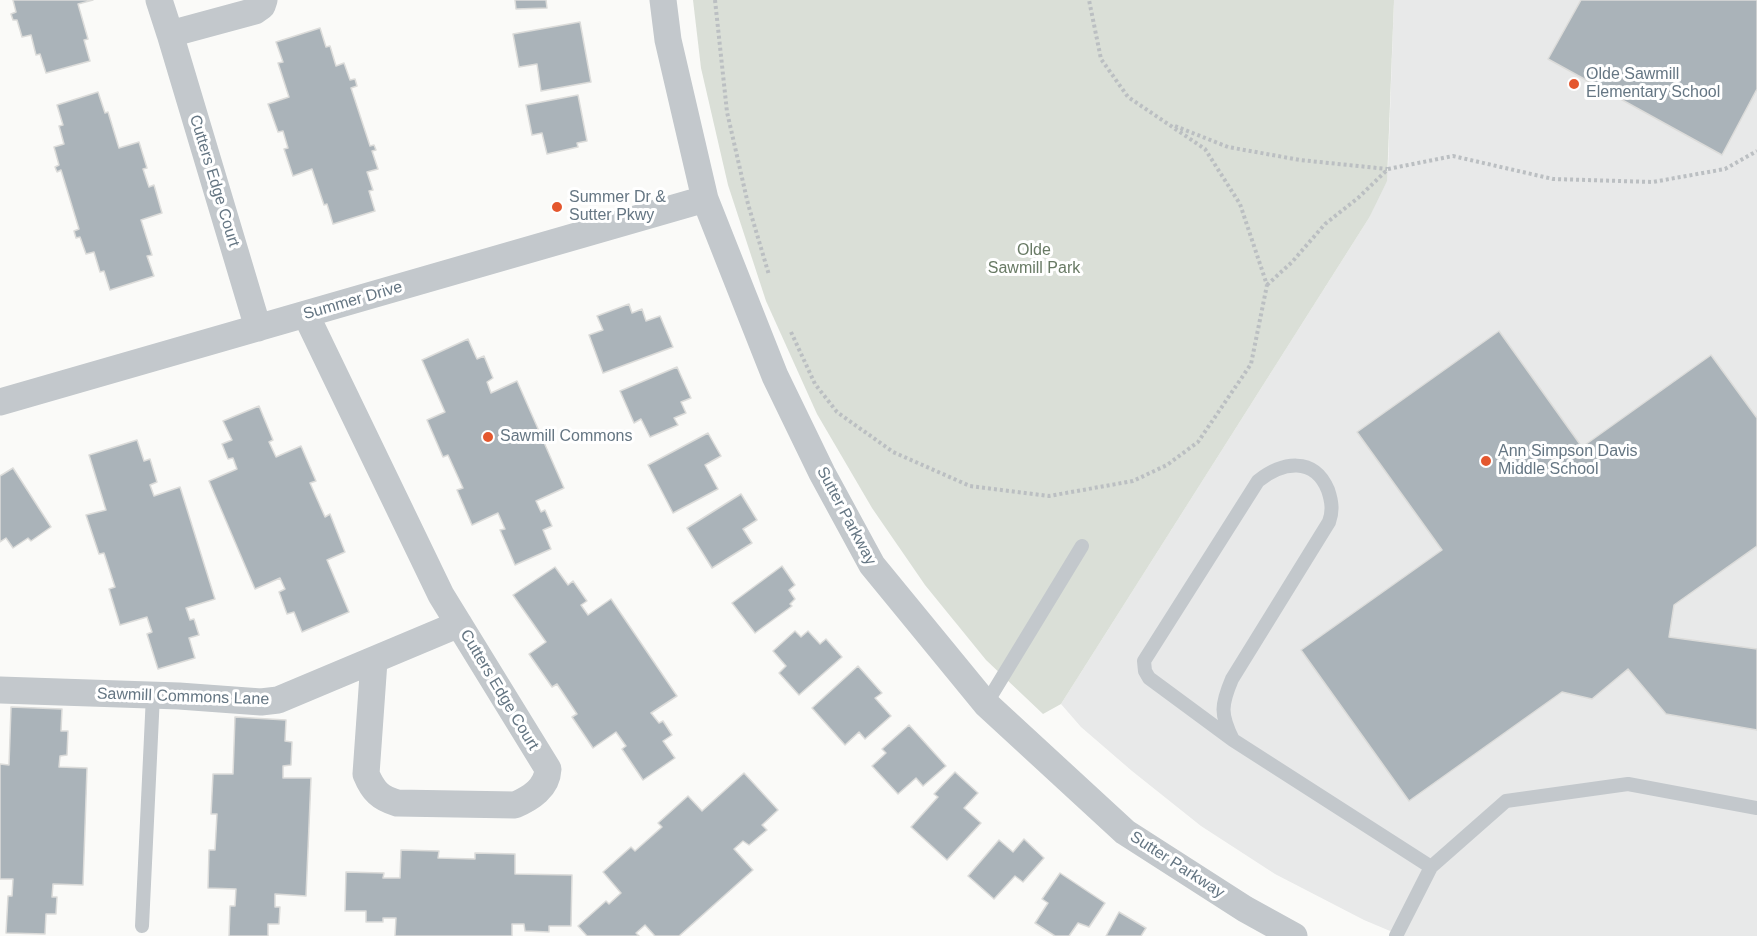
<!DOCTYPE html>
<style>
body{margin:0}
canvas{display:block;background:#fafaf8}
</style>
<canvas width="1757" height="936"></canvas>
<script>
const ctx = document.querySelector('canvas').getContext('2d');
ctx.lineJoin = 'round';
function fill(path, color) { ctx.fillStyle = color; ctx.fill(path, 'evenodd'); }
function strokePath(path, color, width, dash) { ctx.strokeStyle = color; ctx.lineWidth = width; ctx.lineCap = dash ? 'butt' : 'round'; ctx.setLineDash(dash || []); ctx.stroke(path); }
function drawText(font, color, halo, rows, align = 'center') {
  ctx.font = font + ' Helvetica,sans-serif'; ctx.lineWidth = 6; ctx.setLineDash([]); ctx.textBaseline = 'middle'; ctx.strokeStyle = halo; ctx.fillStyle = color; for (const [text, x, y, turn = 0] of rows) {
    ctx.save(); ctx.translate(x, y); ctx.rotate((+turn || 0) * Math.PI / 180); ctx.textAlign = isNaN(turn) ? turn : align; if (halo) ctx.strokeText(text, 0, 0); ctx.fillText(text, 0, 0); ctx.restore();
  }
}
const built = new Path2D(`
 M1394,0H1757V936H1402L1364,920L1275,874L1201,826L1132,771L1081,727L1061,704L1369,218L1388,169Z`);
const green = new Path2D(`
 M693,0H1394L1387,181L1369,218L1061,704L1043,714L986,660L925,585L872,508L817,414L766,301L728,185L701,68Z`);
const building = new Path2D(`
 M13,0H93L78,4L88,39L84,40L90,61L46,73L40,54L36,55L31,35L22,37L17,20H13L11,14L16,12Z
 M515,0H546L547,8L516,9Z
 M1581,0H1757V89L1722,155L1548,59Z
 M580,22L591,82L541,91L537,64L519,67L513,34Z
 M320,28L326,47L330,46L336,66L344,63L350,80L355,79L357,86L351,88L370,146L374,145L376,150L372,151L378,169L367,172L373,190L369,191L375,211L333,224L327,204L324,205L312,169L293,176L284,149L288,148L283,131L278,132L268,104L289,97L278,63L283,62L276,42Z
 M98,92L105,113L108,112L119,148L139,142L147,168L143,169L149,187L154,185L162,213L141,220L152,255L147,256L154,276L110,290L104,271L100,272L94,252L86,254L80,237L76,238L74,231L79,229L61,170L57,172L55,167L59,165L54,147L64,144L59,126L63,125L57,105Z
 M578,95L587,141L577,143L578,147L547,154L542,133L532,135L526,105Z
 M629,304L632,313L642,309L646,321L660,316L673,347L603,373L589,335L603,330L597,316Z
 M1499,331L1582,447L1711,355L1757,418V546L1674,605L1669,637L1757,649V730L1666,714L1628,669L1592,699L1562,692L1409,801L1301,650L1442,550L1357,432Z
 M468,339L477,359L484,356L493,378L487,382L491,393L517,381L564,488L536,501L541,512L545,510L552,526L543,530L551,549L515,565L500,530L505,529L498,513L472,525L457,490L463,488L448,455L443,457L427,420L445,412L422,360Z
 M677,367L691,398L681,402L686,413L674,418L678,425L650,437L641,419L634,423L620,391Z
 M259,406L273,440L269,442L276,457L301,446L316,481L310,483L325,517L330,514L345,552L327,560L349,612L302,632L294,612L287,614L279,592L285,589L280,578L255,589L209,481L237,469L233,458L228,459L222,444L232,440L223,421Z
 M708,433L721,456L705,465L718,489L673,513L648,465Z
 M137,440L144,461L150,459L157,482L150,485L154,496L180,487L215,599L186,608L190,620L194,619L199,635L189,638L195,658L158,669L147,634L152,632L147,617L120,625L109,589L115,587L104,553L99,554L86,515L106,510L89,455Z
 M13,468L51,527L31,541L28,538L13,548L6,538L0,542V476Z
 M741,494L757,520L743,529L752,543L712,568L687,528Z
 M782,566L795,585L789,590L795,599L790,604L792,606L755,633L732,603Z
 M555,567L568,585L573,581L587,601L581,605L588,615L611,599L677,696L651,713L659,723L663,721L672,735L663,741L675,758L643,780L622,749L626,746L616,732L593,748L572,717L577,714L557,684L552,687L529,654L546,642L513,595Z
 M795,631L801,637L808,631L820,644L826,639L842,657L799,695L779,673L786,666L773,651Z
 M858,666L882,693L875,698L891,716L865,739L859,732L845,745L812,708Z
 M11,707L62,709L61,731H68L67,755L60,756L59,767L87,768L83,885L53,884L52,897H57L56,914H46L45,934L6,933L8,896H12L13,879H0V764L9,765Z
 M235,717L286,720L285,741L292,742L291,765L283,766V778H311L306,896L275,894V907H280L279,924H268V936H229L230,906H235L236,889L208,888L209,850H215L217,814H211L213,774H233Z
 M909,725L946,766L923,786L916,778L898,794L872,766L886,753L882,749Z
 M955,772L978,793L964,808L981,823L947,860L911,827L938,797L934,794Z
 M744,773L778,810L762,825L767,830L749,845L743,841L734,849L753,870L679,936H655L645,925L636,933L639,936H587L578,926L606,901L609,904L621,893L603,872L631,847L635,851L662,827L658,823L688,796L702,811Z
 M1024,839L1044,858L1023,882L1015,876L994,899L968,876L999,840L1013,852Z
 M401,850L439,851L438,858L475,859V853L515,854V874L572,875L571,926H549V932L525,931L524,924H512V936H395L396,918H383V922H366V911H345L346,872L384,873L383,878H400Z
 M1060,873L1105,903L1089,927L1078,923L1069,936H1055L1035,923L1048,903L1042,899Z
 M1119,912L1146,928L1141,936H1106Z`);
const path = new Path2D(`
 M715,0L727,112L748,204L769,275
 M1175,126L1228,147L1300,160L1387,169
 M1267,285L1292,262L1325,224L1358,198L1388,169L1453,156L1553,179L1653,182L1725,169L1757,151
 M791,332L815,384L837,412L893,452L970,486L1049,496L1133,481L1167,465L1198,442L1251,364L1267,285L1240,204L1205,149L1128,97L1101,59L1089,0`);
const service = new Path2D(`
 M986,704L1082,546
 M1233,740L1149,678L1145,671L1144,661L1258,481C1282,462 1314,456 1328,490C1332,502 1333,511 1329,522L1232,679C1221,705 1220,714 1233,740L1431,867
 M142,926L153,695
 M1396,936L1431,867L1506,801L1628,784L1757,808`);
const minor = new Path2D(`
 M159,0L170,34L255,11L262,6L264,0
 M663,0L668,40L705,199L775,376L822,473L872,565L986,704L1125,832L1245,909L1294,936
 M170,34L258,328
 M306,315L441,595L548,769C547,788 531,798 515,805L397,803C380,798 373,791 366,774L374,661
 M0,402L705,199
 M0,690L179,696L261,702L278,700L459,624`);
const markers = [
 [1574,84,6,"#e4572e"],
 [557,207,6,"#e4572e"],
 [488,437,6,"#e4572e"],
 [1486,461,6,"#e4572e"]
];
const poiNames = [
 ["Olde Sawmill",1586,75],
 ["Elementary School",1586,93],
 ["Summer Dr &",569,198],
 ["Sutter Pkwy",569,216],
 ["Sawmill Commons",500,437],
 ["Ann Simpson Davis",1498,452],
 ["Middle School",1498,470]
];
const streetNames = [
 ["Cutters Edge Court",214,181,73],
 ["Summer Drive",353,301,-16],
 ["Sutter Parkway",846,516,62],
 ["Cutters Edge Court",499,690,59],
 ["Sawmill Commons Lane",183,697,2],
 ["Sutter Parkway",1177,865,33]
];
const parkNames = [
 ["Olde",1034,251],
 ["Sawmill Park",1034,269]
];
fill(built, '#e8e9e9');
fill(green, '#dadfd7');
fill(building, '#aab3b9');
strokePath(building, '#dcdcda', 1.5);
strokePath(path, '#bbbfc2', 4, [3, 3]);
strokePath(service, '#c3c8cc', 14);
strokePath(minor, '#c3c8cc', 27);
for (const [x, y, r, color] of markers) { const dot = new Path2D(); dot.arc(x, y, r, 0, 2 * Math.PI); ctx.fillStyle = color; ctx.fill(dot); strokePath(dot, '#fff', 2); }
drawText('16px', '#657683', '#fff', poiNames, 'left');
drawText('16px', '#657683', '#fff', streetNames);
drawText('16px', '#687a64', '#fff', parkNames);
</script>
